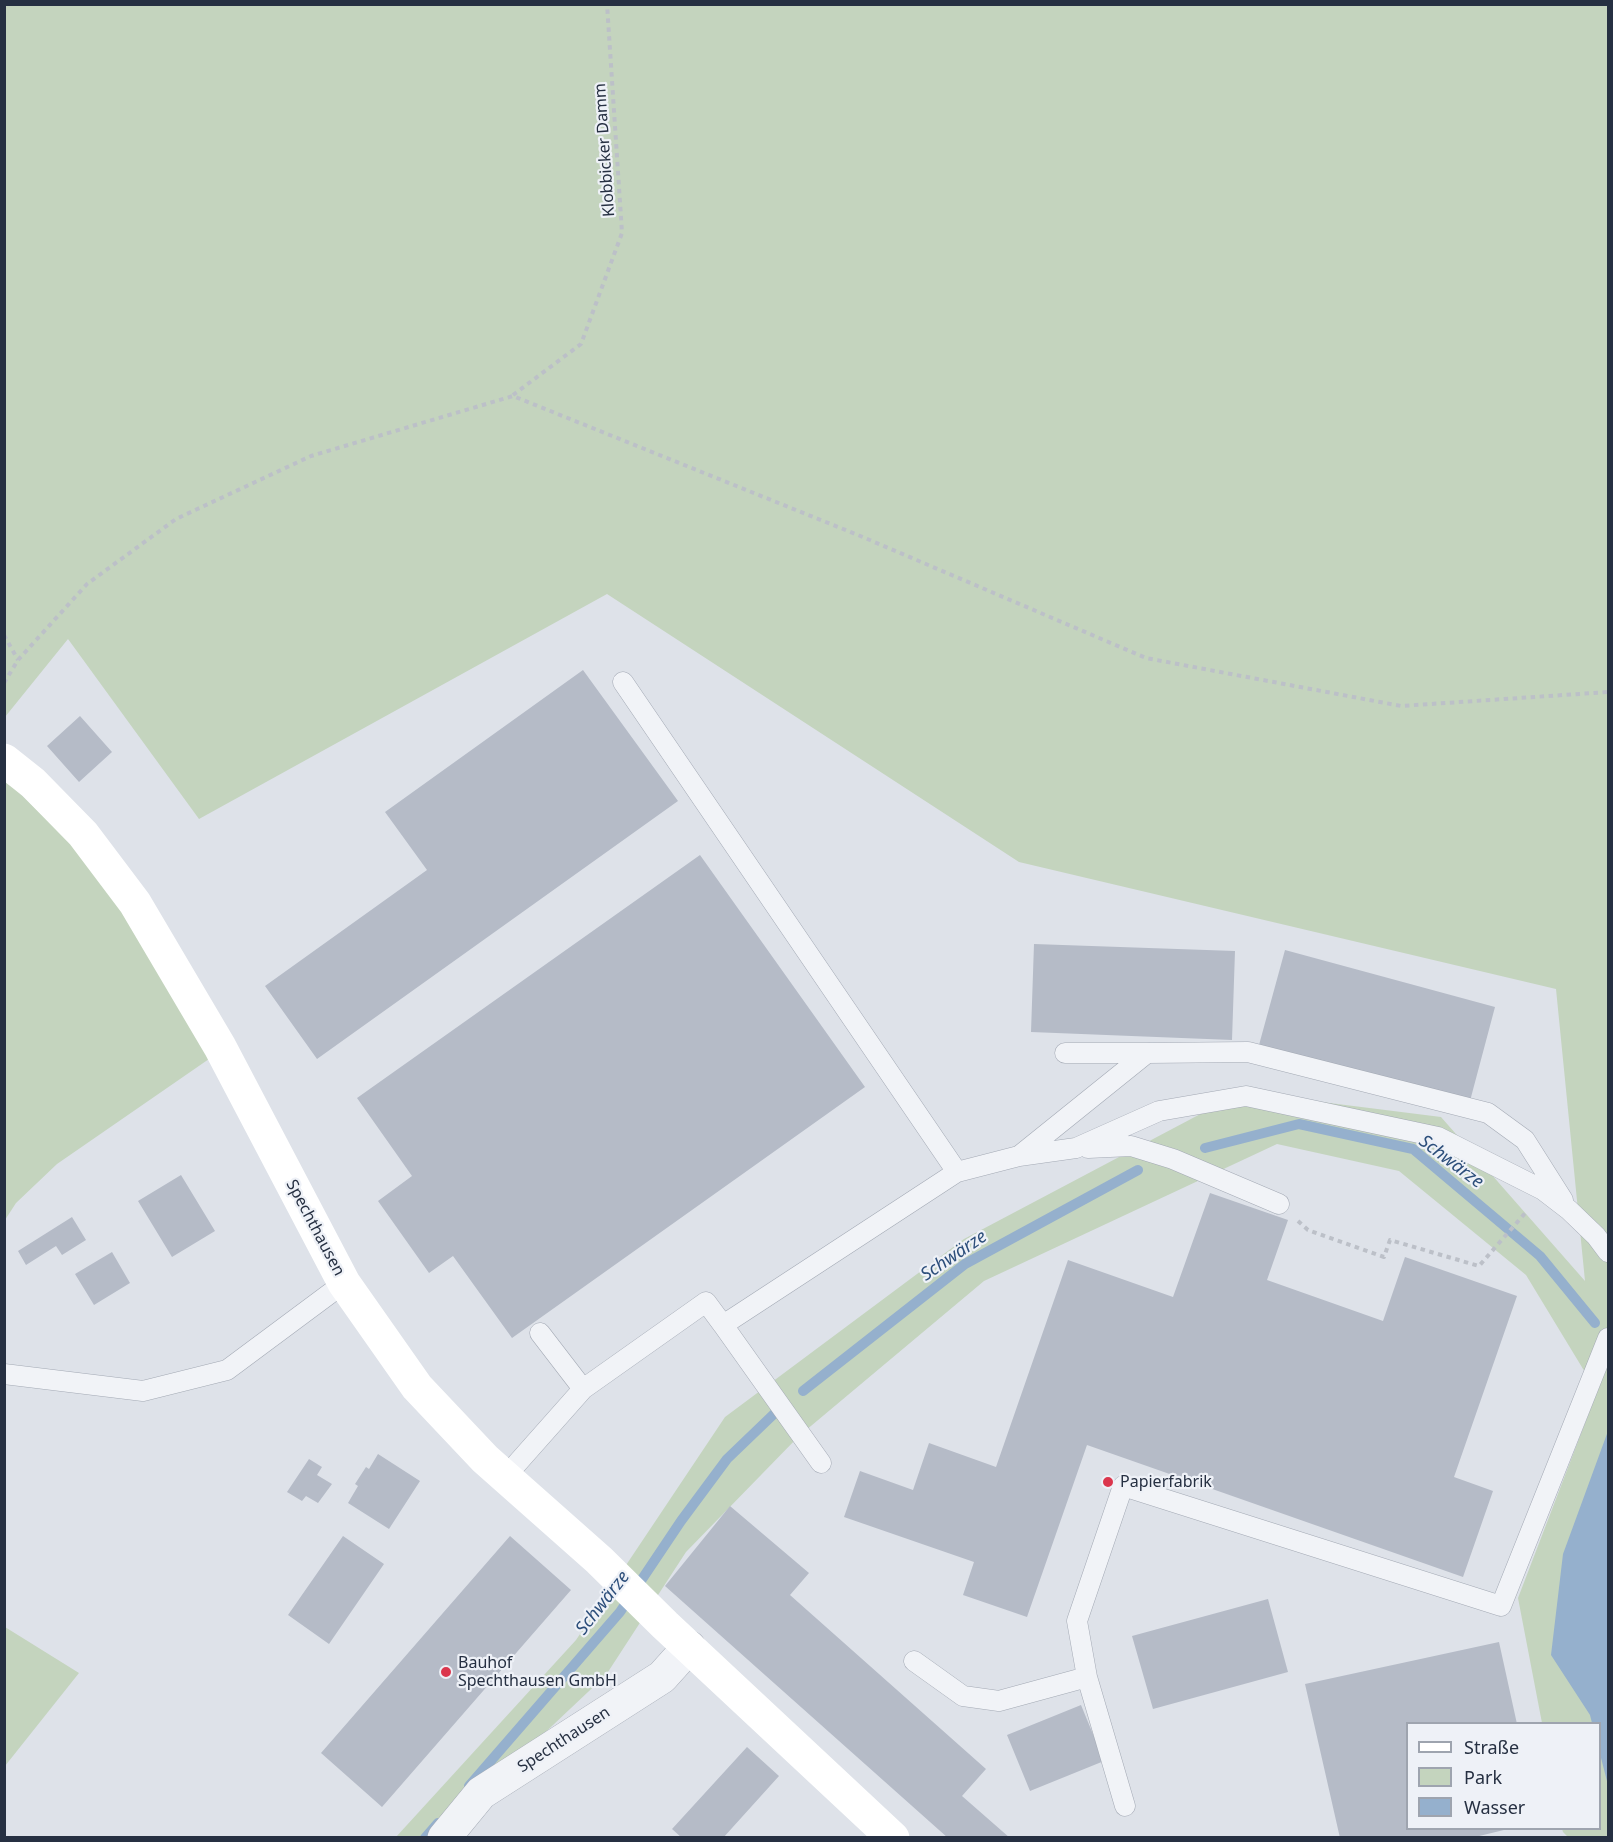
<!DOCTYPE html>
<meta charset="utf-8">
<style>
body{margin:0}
#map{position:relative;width:1613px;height:1842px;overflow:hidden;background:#dee2e9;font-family:"Noto Sans",sans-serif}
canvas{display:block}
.frame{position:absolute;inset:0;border:6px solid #263042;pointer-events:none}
.legend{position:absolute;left:1406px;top:1722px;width:195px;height:108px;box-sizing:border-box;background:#eef1f7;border:2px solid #9ea4af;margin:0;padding:8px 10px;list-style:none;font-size:18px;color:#263042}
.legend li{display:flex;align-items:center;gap:12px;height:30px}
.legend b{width:30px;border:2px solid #9ea4af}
</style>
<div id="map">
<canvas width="1613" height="1842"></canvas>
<div class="frame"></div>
<ul class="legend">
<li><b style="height:8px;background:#fff"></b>Straße</li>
<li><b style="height:16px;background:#c4d4be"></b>Park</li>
<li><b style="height:16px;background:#95b0cd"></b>Wasser</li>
</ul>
</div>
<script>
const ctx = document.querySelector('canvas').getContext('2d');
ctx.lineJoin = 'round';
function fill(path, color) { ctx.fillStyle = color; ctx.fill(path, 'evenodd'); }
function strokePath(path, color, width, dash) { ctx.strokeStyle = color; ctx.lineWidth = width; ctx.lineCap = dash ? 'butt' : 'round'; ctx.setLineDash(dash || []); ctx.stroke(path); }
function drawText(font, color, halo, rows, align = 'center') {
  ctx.font = font + ' "Noto Sans",sans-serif'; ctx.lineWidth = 4.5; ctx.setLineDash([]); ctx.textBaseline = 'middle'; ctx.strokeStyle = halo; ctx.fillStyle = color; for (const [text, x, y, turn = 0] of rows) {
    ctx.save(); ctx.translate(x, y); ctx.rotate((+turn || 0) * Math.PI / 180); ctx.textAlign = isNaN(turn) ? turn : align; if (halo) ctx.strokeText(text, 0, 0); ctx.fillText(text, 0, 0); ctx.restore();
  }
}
const green = new Path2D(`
 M5,5H1608V1837H1568L1563,1832L1562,1829L1600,1828V1724L1542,1723L1518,1598L1597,1392L1526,1275L1399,1171L1277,1144L984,1281L799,1436L686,1552L606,1675L481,1793L444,1837H396L576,1640L725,1417L964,1239L1242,1092L1441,1117L1585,1281L1556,989L1019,862L607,594L199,819L68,639L5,717Z
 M5,779L70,842L120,909L209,1059L57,1164L16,1203L5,1220Z
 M5,1627L79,1673L5,1766Z`);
const water = new Path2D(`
 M1608,1431V1785L1600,1754V1724L1592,1723L1590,1715L1551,1655L1563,1554Z`);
const stream = new Path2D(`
 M1205,1148L1299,1124L1413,1149L1540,1256L1595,1323
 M803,1391L965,1264L1138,1170
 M469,1786L620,1612L681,1521L727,1459L777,1411
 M425,1838L438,1823`);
const building = new Path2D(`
 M583,670L678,801L317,1059L265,986L427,870L385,812Z
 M80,716L112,752L79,782L47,746Z
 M700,855L865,1087L512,1338L453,1256L429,1273L378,1201L412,1176L357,1098Z
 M1034,944L1235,951L1232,1040L1031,1032Z
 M1285,950L1495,1007L1470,1101L1259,1045Z
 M181,1175L215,1231L172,1257L138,1201Z
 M1210,1193L1288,1220L1267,1280L1383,1321L1405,1257L1517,1296L1454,1477L1493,1491L1463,1577L1087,1445L1027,1617L963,1595L974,1562L844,1517L860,1471L913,1490L929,1443L996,1467L1068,1260L1173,1297Z
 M72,1217L86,1240L62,1255L56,1246L26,1265L18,1251Z
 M112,1252L130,1283L94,1305L75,1274Z
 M378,1454L420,1481L389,1529L348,1503L358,1486L355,1484L366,1467L369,1469Z
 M309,1459L322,1467L317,1475L332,1484L318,1503L306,1496L302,1501L287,1492Z
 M730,1506L809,1573L790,1595L986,1769L962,1796L1010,1838H948L665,1586Z
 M343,1536L384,1564L329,1644L288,1615Z
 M510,1536L571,1590L382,1807L321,1753Z
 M1268,1599L1288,1672L1153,1709L1132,1636Z
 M1499,1642L1517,1724H1408V1828L1508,1829L1471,1838H1340L1305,1684Z
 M1081,1705L1104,1761L1030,1791L1007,1735Z
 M747,1747L779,1776L723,1838H682L672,1829Z`);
const path = new Path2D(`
 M513,395L581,344L622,233L607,4
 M4,635L18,660
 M4,683L18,660L87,584L176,519L311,456L513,396L858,535L1146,658L1401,706L1608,692
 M1298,1221L1308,1230L1384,1257L1390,1240L1479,1266L1527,1211`);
const lane = new Path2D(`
 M623,682L957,1172L1019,1156L1076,1148L1159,1111L1246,1096L1438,1137L1543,1190L1569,1210L1596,1236L1608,1252
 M1065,1053H1147
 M1088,1148L1131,1146L1173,1159L1279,1204
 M1019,1156L1147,1053L1248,1052L1488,1113L1525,1140L1563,1200
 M723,1325L821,1463
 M540,1333L583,1389L706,1302L723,1325L957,1172
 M4,1374L143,1391L227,1370L344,1283
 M505,1477L583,1389
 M914,1661L963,1696L999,1701L1087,1677
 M1125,1806L1087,1677L1077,1621L1123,1486L1501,1606L1608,1338`);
const street = new Path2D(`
 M444,1838L481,1793L662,1677L689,1647`);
const secondary = new Path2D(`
 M4,760L33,783L83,834L135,903L220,1047L344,1283L417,1387L485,1459L599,1560L665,1625L893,1838`);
const markers = [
 [1108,1482,6,"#db364d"],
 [446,1672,6,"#db364d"]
];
const streetNames = [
 ["Klobbicker Damm",605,150,-94],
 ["Spechthausen",315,1228,62],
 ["Spechthausen",564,1740,-33]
];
const poiNames = [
 ["Papierfabrik",1120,1482],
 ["Bauhof",458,1663],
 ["Spechthausen GmbH",458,1681]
];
const waterNames = [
 ["Schwärze",1451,1162,37],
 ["Schwärze",954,1256,-34],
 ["Schwärze",603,1603,-52]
];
fill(green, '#c4d4be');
fill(water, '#95b0cd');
strokePath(stream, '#95b0cd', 10);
fill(building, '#b5bbc7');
strokePath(lane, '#a3a9b4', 21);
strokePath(street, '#a3a9b4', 34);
strokePath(path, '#bcc0c8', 4, [4.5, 4.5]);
strokePath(lane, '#f1f3f7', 20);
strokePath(street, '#f1f3f7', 33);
strokePath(secondary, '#fff', 33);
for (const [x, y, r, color] of markers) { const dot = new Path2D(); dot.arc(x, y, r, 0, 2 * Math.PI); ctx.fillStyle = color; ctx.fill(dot); strokePath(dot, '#eef1f7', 2); }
drawText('16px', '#263042', '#eef1f7', streetNames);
drawText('16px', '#263042', '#eef1f7', poiNames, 'left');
drawText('italic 18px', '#2c4e7a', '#eef1f7', waterNames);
</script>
